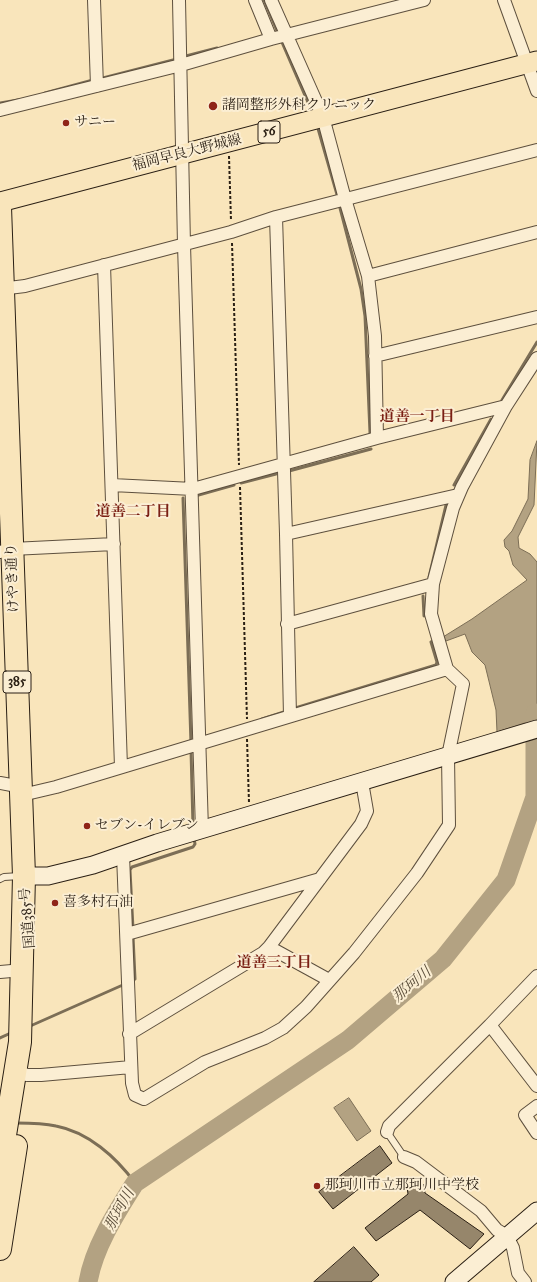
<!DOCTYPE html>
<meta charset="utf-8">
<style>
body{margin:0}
canvas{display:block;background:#f9e5bb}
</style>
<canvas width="537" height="1282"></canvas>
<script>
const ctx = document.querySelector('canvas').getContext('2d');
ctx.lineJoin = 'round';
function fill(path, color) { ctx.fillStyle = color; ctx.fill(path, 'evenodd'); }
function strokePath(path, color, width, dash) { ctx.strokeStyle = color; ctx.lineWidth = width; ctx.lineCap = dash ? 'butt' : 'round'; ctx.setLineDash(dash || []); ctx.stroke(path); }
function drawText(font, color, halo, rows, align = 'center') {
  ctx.font = font + ' "IM FELL Great Primer","Noto Serif JP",serif'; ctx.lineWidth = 4; ctx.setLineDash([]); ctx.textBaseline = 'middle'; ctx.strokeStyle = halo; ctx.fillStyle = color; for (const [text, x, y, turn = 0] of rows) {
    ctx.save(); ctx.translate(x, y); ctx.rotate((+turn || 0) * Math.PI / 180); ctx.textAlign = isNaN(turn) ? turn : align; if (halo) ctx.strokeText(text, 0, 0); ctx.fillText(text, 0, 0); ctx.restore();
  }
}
const water = new Path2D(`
 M537,441L534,505L518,537L519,548L530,554L537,562V719L497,732L496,710L485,665L472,652L465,634L446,641L443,637L472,619L527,580L513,565L509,551L505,547L504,540L512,531L528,499L530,460Z
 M349,1098L371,1131L357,1141L334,1108Z`);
const stream = new Path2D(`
 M264,0L278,33
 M281,40L313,114
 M182,57L217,48
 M99,79L177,59
 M45,93L93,80
 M0,103L18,100
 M317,125L338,198
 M339,204L361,289L365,316L370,433
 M502,400L537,342
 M289,471L371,449
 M241,483L276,474
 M454,485L491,419
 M195,496L234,485
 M183,498L191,744
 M429,577L446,505
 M423,596L424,616
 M292,709L436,665L437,662L431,642L434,641
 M262,719L287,711
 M191,750L193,826
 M133,929L130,870L132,867L193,847L195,844L194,838
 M132,981L135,979L133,936
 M28,1027L125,984
 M0,1038L13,1032
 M16,1123C29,1123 43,1123 56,1126C88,1132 116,1157 135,1183`);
const river = new Path2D(`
 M88,1282C94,1247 116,1213 135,1183L348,1040L443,959L506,880L535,797V713`);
const building = new Path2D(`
 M380,1146L392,1163L333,1209L319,1192Z
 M424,1185L425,1193L484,1234L470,1249L420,1210L376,1241L365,1228L408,1194L407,1187Z
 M354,1247L379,1275L371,1282H314Z`);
const path = new Path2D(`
 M229,156L231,221
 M232,243L239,465
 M240,487L247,719
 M247,739L249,803`);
const lane = new Path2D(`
 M0,879L4,877L20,876
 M387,1132L404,1157`);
const street = new Path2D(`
 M94,0L97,86
 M179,0L184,245L202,830
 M255,0L271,39
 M271,0L323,117L345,199L368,276L375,336L377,438
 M504,0L537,91
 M0,110L181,65L271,39L424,0
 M276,217L286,534L290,716
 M104,265L121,767
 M368,276L537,232
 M0,289L25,286L231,232L276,217L537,150
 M375,356L537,317
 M112,485L193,489L377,438L506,406
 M286,534L458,495
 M0,552L12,549L114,544
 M287,624L433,584
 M0,783L22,787
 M22,795L56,787L447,669
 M123,855L132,1083L135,1095L144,1099L205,1062L265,1038L283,1028L306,1007L354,953L417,873L449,825L448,756L463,684L447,669L431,614L433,584L453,508L462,487L506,406L537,358
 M127,934L320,879
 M269,947L329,980
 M0,972L23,970
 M490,1025L537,976
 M129,1034L263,953L269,947L361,824L367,811L362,782
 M16,1071L27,1075H41L131,1067
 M537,1106L525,1115L537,1133
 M387,1132L389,1126L490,1025L537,1086
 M404,1157L416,1162L481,1211L497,1230L507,1236L513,1248L518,1273L525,1282`);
const secondary = new Path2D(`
 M24,876H48L93,865L157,843L537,729
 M454,1282L537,1211`);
const primary = new Path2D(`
 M0,202L537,61`);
const highway = new Path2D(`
 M0,207L24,876L20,1042L0,1166
 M0,1249L16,1146`);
const markers = [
 [213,106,5,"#8f2418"],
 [66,123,4,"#8f2418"],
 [87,826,4,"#8f2418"],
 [55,903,4,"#8f2418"],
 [317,1186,4,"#8f2418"]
];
const shields = [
 [269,132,22],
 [17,682,28]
];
const shieldNames = [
 ["56",269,132],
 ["385",17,682]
];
const poiNames = [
 ["諸岡整形外科クリニック",222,106],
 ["サニー",74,123],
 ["セブン-イレブン",95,826],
 ["喜多村石油",63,903],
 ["那珂川市立那珂川中学校",325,1186]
];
const streetNames = [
 ["福岡早良大野城線",187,153,-14],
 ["けやき通り",13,578,-92],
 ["国道385号",28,918,-95]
];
const neighbourhoodNames = [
 ["道善一丁目",417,417],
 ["道善二丁目",133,512],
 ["道善三丁目",274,963]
];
const waterNames = [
 ["那珂川",412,985,-40],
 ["那珂川",120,1210,-61]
];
fill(water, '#b3a282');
strokePath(water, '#7c6e56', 1);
strokePath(stream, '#7c6e56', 3);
strokePath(river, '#b3a282', 19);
fill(building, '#96866b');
strokePath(building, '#2a1f14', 1);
strokePath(lane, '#5e503e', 8);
strokePath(street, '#5e503e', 14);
strokePath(secondary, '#2a1f14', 19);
strokePath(primary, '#2a1f14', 21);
strokePath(highway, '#2a1f14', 24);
strokePath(path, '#2a1f14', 2, [3, 2]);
strokePath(lane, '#fbeed3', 6);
strokePath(street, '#fbeed3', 12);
strokePath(secondary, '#fbeed3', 17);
strokePath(primary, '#f9e5bb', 19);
strokePath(highway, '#f9e5bb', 22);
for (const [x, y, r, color] of markers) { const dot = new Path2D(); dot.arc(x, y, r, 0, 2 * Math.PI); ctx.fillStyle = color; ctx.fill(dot); strokePath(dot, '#fbeed3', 1.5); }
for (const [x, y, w] of shields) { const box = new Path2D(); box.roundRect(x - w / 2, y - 11, w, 22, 3); ctx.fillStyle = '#fbeed3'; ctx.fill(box); strokePath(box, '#2a1f14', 1); }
drawText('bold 13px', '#2a1f14', null, shieldNames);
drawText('14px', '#2a1f14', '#fbeed3', poiNames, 'left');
drawText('14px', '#2a1f14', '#fbeed3', streetNames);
drawText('bold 15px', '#7a1f14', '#fbeed3', neighbourhoodNames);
drawText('italic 15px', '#5a4d3a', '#fbeed3', waterNames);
</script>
